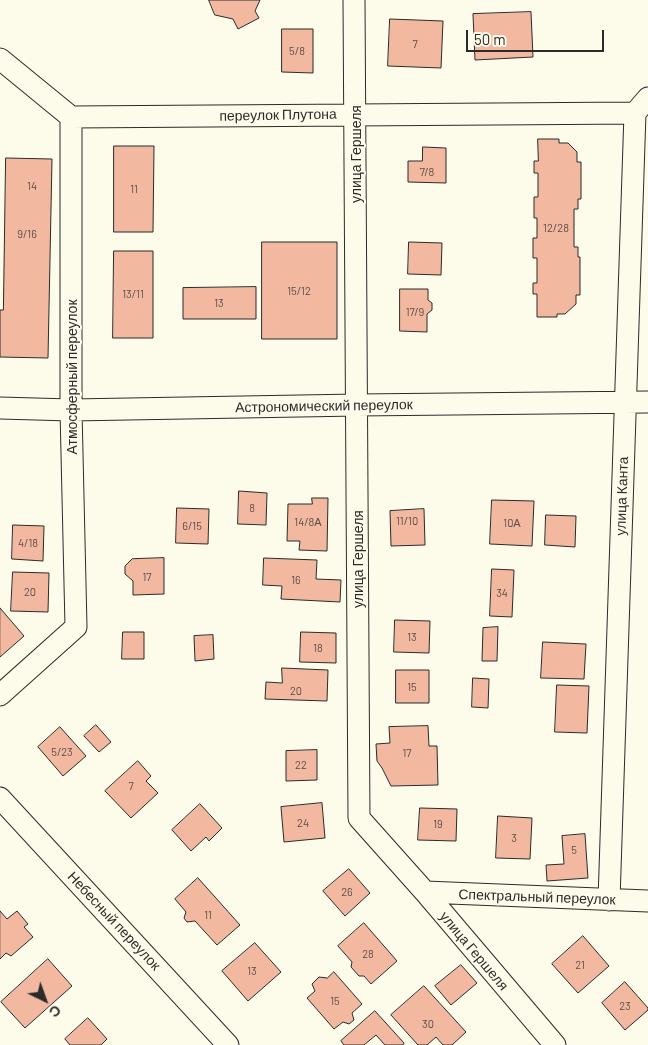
<!DOCTYPE html>
<meta charset="utf-8">
<style>
body{margin:0}
#map{position:relative;width:648px;height:1045px;overflow:hidden;background:#fdfbea;font-family:Barlow,sans-serif}
canvas{display:block}
.north{position:absolute;left:20px;top:975px;width:50px;height:50px;-webkit-text-stroke:4px #fdfbea;paint-order:stroke;rotate:138deg;font-size:14px;font-weight:700;line-height:20px;text-align:center;color:#2b2b2b}
.north::after{content:'';display:block;margin:auto;width:18px;height:22px;background:#2b2b2b;clip-path:polygon(50% 0,100% 100%,50% 72%,0 100%)}
.scale{position:absolute;left:466px;top:30px;width:138px;height:22px;box-sizing:border-box;border:2px solid #2b2b2b;border-top:0;padding-left:6px;font-size:15px;line-height:18px;white-space:nowrap;color:#2b2b2b;-webkit-text-stroke:4px #fdfbea;paint-order:stroke}
</style>
<div id="map">
<canvas width="648" height="1045"></canvas>
<div class="north">С</div>
<div class="scale">50 m</div>
</div>
<script>
const ctx = document.querySelector('canvas').getContext('2d');
ctx.lineJoin = 'round';
function fill(path, color) { ctx.fillStyle = color; ctx.fill(path, 'evenodd'); }
function strokePath(path, color, width, dash) { ctx.strokeStyle = color; ctx.lineWidth = width; ctx.lineCap = dash ? 'butt' : 'round'; ctx.setLineDash(dash || []); ctx.stroke(path); }
function drawText(font, color, halo, rows, align = 'center') {
  ctx.font = font + ' Barlow,sans-serif'; ctx.lineWidth = 4; ctx.setLineDash([]); ctx.textBaseline = 'middle'; ctx.strokeStyle = halo; ctx.fillStyle = color; for (const [text, x, y, turn = 0] of rows) {
    ctx.save(); ctx.translate(x, y); ctx.rotate((+turn || 0) * Math.PI / 180); ctx.textAlign = isNaN(turn) ? turn : align; if (halo) ctx.strokeText(text, 0, 0); ctx.fillText(text, 0, 0); ctx.restore();
  }
}
const building = new Path2D(`
 M209,0H260L255,11L259,18L238,29L233,19L215,15Z
 M531,12L533,57L475,60L473,14Z
 M390,19L443,21L441,68L388,66Z
 M282,29H313V73L282,72Z
 M538,139H559V143H568L577,152V162H581V199H578V209H574V247H578V257H580V295H576V304L565,314H557V317H537V294H533V283H537V258H533V238H537V218H534V197H538V173H534V161H538Z
 M114,146H154L153,232H114Z
 M423,147L446,148V183L408,182V161H422Z
 M6,158L52,159L48,358L0,357V310H3Z
 M262,242H337V339H262Z
 M409,242L442,243L441,275L408,274Z
 M114,251H153V338H113Z
 M256,287V319H183V288Z
 M400,289H428V300L432,303V310L427,314V332L400,331Z
 M239,491L267,493L266,525L238,524Z
 M312,498H328L327,551L299,550L300,541H287L288,504H312Z
 M492,500L534,501L532,546L490,544Z
 M177,508L209,509L208,544L176,543Z
 M424,509L425,545L391,546L390,511Z
 M546,515L576,516L575,547L545,545Z
 M13,525L44,526L43,561L12,559Z
 M164,558V594L133,595V581L125,574V566L132,559Z
 M264,558L317,560L316,579L341,580L340,602L281,599L282,586L263,585Z
 M492,569L514,570L512,617L490,616Z
 M13,572L49,573L48,612L11,611Z
 M0,608L24,636L0,657Z
 M395,620L430,621L429,653L394,652Z
 M498,627L497,661H482L483,628Z
 M123,632H144V659H122Z
 M301,632L336,633V663L300,662Z
 M213,635L214,659L195,661L194,636Z
 M543,642L586,644L584,679L541,678Z
 M282,668L328,670L327,701L265,699L266,682L282,683Z
 M396,670H429V703H396Z
 M473,678L489,679L488,708L472,707Z
 M557,685L589,686L587,733L555,732Z
 M96,725L111,742L99,752L84,736Z
 M428,726L429,746H437L438,785L391,786L382,768L377,761L376,744L390,743L389,727Z
 M60,727L86,756L63,776L38,747Z
 M317,750V780L286,781V751Z
 M138,761L151,776L146,781L158,793L131,818L105,791Z
 M322,803L325,838L284,842L281,807Z
 M200,804L222,828L209,841L206,837L191,851L172,830Z
 M420,808L457,809L456,841L418,840Z
 M498,816L532,818L530,859L496,858Z
 M585,834L588,878L547,881L546,865L564,864L562,836Z
 M349,869L370,893L345,916L323,891Z
 M198,878L240,925L217,945L195,921L187,922L184,918L186,912L175,899Z
 M0,911L7,919L17,911L28,924L24,927L33,937L11,956L6,953L0,959Z
 M364,923L397,961L371,984L364,976H359L351,967L352,962L338,946Z
 M583,936L609,966L578,993L552,964Z
 M255,943L281,972L248,1001L222,971Z
 M48,959L72,986L25,1028L1,1002Z
 M461,965L477,983L451,1005L435,986Z
 M334,972L362,1004L352,1013L354,1020L349,1024L343,1022L334,1029L307,998L315,991L312,984L319,977L327,978Z
 M625,982L648,1008V1010L625,1030L602,1003Z
 M424,986L466,1032L452,1045H443L436,1037L427,1045H418L391,1015Z
 M375,1011L404,1043L403,1045H385L376,1035L364,1045H344L341,1041Z
 M88,1018L107,1039L101,1045H70L65,1039Z`);
const minor = new Path2D(`
 M354,0L359,818L425,892L555,1045
 M0,59L71,117V410L76,627L0,695
 M71,117L635,113
 M0,408L71,410L357,405L648,402
 M0,798L228,1045
 M425,892L648,901
 M609,900L635,113L648,98`);
const numberNames = [
 ["7",415,44],
 ["5/8",297,51],
 ["7/8",427,172],
 ["14",32,186],
 ["11",134,189],
 ["12/28",556,228],
 ["9/16",27,234],
 ["15/12",299,291],
 ["13/11",133,294],
 ["13",219,303],
 ["17/9",415,312],
 ["8",252,508],
 ["11/10",407,521],
 ["14/8А",308,522],
 ["10А",512,523],
 ["6/15",192,526],
 ["4/18",28,543],
 ["17",147,577],
 ["16",296,580],
 ["20",30,592],
 ["34",502,593],
 ["13",412,637],
 ["18",318,648],
 ["15",412,687],
 ["20",296,691],
 ["5/23",62,752],
 ["17",407,753],
 ["22",301,765],
 ["7",131,786],
 ["24",303,823],
 ["19",438,824],
 ["3",514,838],
 ["5",574,850],
 ["26",347,892],
 ["11",208,915],
 ["28",368,954],
 ["21",580,965],
 ["13",252,971],
 ["15",335,1001],
 ["23",625,1006],
 ["30",428,1024]
];
const streetNames = [
 ["переулок Плутона",278,115,-1],
 ["улица Гершеля",356,154,-90],
 ["Атмосферный переулок",72,377,-90],
 ["Астрономический переулок",324,406,-1],
 ["улица Канта",622,496,-88],
 ["улица Гершеля",358,559,-90],
 ["Спектральный переулок",537,897,2],
 ["Небесный переулок",114,921,47],
 ["улица Гершеля",474,951,50]
];
fill(building, '#f2b8a0');
strokePath(building, '#2b2b2b', 1);
strokePath(minor, '#2b2b2b', 23);
strokePath(minor, '#fdfbea', 21);
drawText('11px', '#5d4e48', null, numberNames);
drawText('14px', '#2b2b2b', '#fdfbea', streetNames);
</script>
